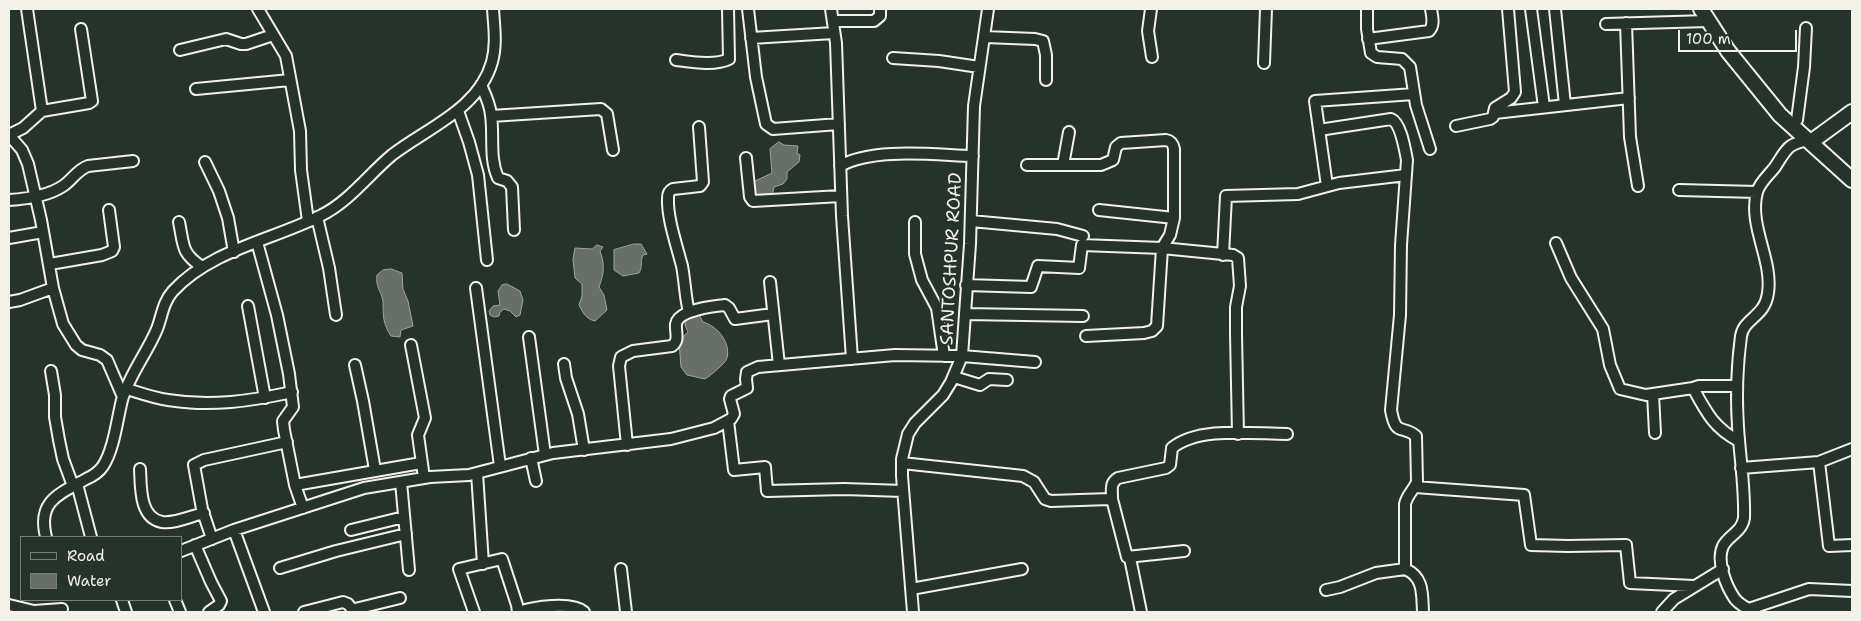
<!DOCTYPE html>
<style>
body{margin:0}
#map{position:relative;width:1861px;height:621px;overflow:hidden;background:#26332d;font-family:"Shantell Sans",sans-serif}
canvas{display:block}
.frame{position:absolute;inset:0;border:10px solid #f4f1e8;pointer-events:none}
.legend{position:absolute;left:20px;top:536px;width:162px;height:65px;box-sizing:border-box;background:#26332d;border:1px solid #787f78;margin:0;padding:6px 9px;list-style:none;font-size:15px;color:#f4f1e8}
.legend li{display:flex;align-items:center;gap:10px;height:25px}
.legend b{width:25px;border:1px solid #787f78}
.scale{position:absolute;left:1678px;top:30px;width:119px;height:22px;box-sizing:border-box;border:2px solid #f4f1e8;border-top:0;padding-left:6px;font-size:15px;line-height:18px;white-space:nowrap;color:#f4f1e8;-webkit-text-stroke:4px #26332d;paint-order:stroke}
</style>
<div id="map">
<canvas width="1861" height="621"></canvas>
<div class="frame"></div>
<ul class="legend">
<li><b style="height:6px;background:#26332d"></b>Road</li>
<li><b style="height:14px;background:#676f68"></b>Water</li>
</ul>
<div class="scale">100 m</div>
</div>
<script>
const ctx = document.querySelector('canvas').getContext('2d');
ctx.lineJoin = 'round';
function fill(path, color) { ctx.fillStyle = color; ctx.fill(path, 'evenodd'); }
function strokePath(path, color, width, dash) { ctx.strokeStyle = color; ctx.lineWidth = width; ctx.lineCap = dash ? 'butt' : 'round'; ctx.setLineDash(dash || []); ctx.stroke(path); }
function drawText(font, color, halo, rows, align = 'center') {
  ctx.font = font + ' "Shantell Sans",sans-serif'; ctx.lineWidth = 4.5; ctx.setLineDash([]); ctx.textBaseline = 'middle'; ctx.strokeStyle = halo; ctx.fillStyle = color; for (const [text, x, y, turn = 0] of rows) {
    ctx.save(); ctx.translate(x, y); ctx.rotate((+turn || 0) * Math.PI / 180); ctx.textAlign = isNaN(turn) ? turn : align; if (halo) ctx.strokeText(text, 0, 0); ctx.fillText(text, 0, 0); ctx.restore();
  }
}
const water = new Path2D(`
 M779,142L784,145L798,146L797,153L800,155L799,162L787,172V179L783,184L774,187L772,196L758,199L753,195V182L772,173L770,149Z
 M634,244H641L647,254L643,255C640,261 643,267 639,273L623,276L614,270V250Z
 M597,245L603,247L600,251C605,265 604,274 599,287L604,295L607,310L595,321C586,319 583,313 579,305L582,296V284L575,278L573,259L575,248L592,249Z
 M391,269L402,273L403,289L408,301L413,326L401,330L400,337L391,336C383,324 383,316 383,302C382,291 375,288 377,275L383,270Z
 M507,284L520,291L523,300L520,315L516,317L510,311L504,309L500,312L499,316L494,317L490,315L489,311L493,306L500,305L498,291L502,285Z
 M697,311L703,322C717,326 731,342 727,358C726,363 710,376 705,379L687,375L681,367L679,341L688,332L685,325L686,318Z`);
const street = new Path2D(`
 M27,9L42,111
 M258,9L286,56L300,131L301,170L308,221
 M748,9L756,77L766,124L773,129L839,124
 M831,9L836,43L842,216L852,359
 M1151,9L1148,31L1152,57
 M1367,9V29L1371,53L1377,57L1402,59L1410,67L1416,105L1430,149
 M1531,9L1544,107
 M1555,9L1565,105
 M833,21H874L880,16V9
 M1626,23L1630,137L1638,186
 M1606,24L1708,21
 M985,37L1035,39L1043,41L1046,55V80
 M751,38L834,33
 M1368,39L1429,31C1435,25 1432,16 1431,9
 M180,50L226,39L241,44H246L273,35
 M893,58L939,61L979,67
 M676,60C692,62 715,66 729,59L728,9
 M1264,63L1266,9
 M481,85C485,94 490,104 491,115C494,136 489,158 498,178L507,181L512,187L514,230
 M196,89L290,80
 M458,111L469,142L478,175L487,260
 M1495,113L1629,98
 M491,116L601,109L607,114L613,150
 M1797,120L1804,67L1806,28
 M1456,126L1490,119L1493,117L1495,108L1511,98L1515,92L1508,9
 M1319,130L1391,119C1401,123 1405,150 1407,160L1401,245L1400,315L1391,410C1396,438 1402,424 1416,436L1417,482C1413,491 1407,495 1405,504V569
 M9,135L22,150L28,164L41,220L53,288L63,324L76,345L82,350L100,355L107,360L123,397
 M9,135L23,128L42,111L89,103L92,101L81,29
 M746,158L750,197L753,201L841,196
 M205,162L219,191L228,218L234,252
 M1027,165H1101L1113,160L1116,147L1121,143L1166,140C1171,141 1173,143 1174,149V218L1170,235L1162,248L1157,326L1152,331L1144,333L1086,336
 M1063,165L1069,132
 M840,166C873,147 935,155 973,156
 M1327,186L1315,101L1414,94
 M1679,190L1757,192
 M9,200C26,199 48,196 63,186C72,180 77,170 88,166L133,161
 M1099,210L1174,218
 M317,217L329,268L336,315
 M971,221L1057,229L1083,236
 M179,222C184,246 181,253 202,267
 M915,222V254L922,280L937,308L944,356
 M9,238L43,232
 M257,242L277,315L289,374L293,407L283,421L284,430L295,485L303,508
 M1556,243L1571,278L1603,329L1610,365L1620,389L1646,395L1693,388L1699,386H1737
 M1223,255L1226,196L1298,194L1339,183L1406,175
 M50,264L102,255L112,251L114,247L109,210
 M770,282L779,365
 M966,285L1031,287L1038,266L1079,268L1082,245L1162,248L1233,255L1238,258L1240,286L1236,307V334L1238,434
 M476,288L500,466
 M9,302L20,300L53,288
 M248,306L265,398
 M689,312C685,297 685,281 682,266C677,246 667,218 668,198C668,193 669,191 673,189L700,186L703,182L699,127
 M965,314L1083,316
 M529,337L545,455
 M411,345L425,418L418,435L424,478
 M564,364L566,378L578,414L584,450
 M355,365L363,401L375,470
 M51,371L55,395V417L59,440L63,459L73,486
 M954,377L980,385L989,379L1007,380
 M1693,388C1706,412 1714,428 1739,441
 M127,389C140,393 154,398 168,400C211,407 251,401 292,392
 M1653,394L1655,433
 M728,421L734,470L765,467L767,491L844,489L903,491
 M627,445L619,366L621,357L633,351L672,346C680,340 675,332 676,324C678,310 714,306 725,305L729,308L735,319L773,314
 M531,458L536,481
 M1819,462L1829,546L1852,545
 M902,463L1023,476L1034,482L1045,499L1051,501L1110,499L1112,498C1112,489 1110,483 1118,478L1166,468L1170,465L1172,448C1199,426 1253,434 1287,434
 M1741,468L1819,462L1852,449
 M140,469C141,486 139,518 162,522C174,524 191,516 204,513
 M477,473L483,564
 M401,482L409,570
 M77,484L91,537
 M295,485L421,463
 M1415,487L1524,495L1531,545L1568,546L1626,545L1630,583L1694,586
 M1112,499L1127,557L1184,551
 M234,530L264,612
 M351,530L404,517
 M46,537C37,501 59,494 86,479C93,476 99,472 103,466C114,449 117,420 122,400C129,375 147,353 157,329C162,316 163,302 173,291C211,250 272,240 320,216C349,202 368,175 392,155C427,128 479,109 492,62C497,44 494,26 493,9
 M212,539L202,509L194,465L204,460L287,442
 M195,545L211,582L221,601L219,605L209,612
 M181,551L234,530L364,488L430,477L469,475L553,453L671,439L714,428L731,419L734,414L730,399L731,396L747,388L746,379L747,372L758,367L895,355L962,356L1035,362
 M1130,558L1141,612
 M280,568L336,551L406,534
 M621,569L626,612
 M911,589L1022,569
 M1326,590L1340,587L1376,573L1405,569C1424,577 1422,594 1423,612
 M122,600L126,612
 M175,600L180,612
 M9,605L34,611L62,609
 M1749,609L1809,589L1852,591
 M304,612L343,602L348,604L352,609H355L400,598
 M474,612L459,569L502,559L517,605L518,612
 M519,612C533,607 572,601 584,612
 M913,612L902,476V459L908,434L915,423L943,395L951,382L962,356L970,244L974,106L988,9
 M1662,612L1674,599L1723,569
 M1755,612C1748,609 1740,605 1735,599C1726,586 1716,561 1723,546C1729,535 1742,532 1744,518C1745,488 1740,458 1738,427C1736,397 1737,366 1741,336C1744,318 1765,317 1768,293C1773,259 1748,226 1757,192C1760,182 1769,175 1775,167C1788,147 1787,144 1812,139`);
const secondary = new Path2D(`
 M1701,9L1728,51L1780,115L1852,180
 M1815,139L1852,112`);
const streetNames = [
 ["SANTOSHPUR ROAD",952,259,-87]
];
fill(water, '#676f68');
strokePath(water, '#9fa39b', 1);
strokePath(street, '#f4f1e8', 14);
strokePath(secondary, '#f4f1e8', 18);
strokePath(street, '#26332d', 10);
strokePath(secondary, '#26332d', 14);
drawText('18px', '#f4f1e8', '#26332d', streetNames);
</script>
